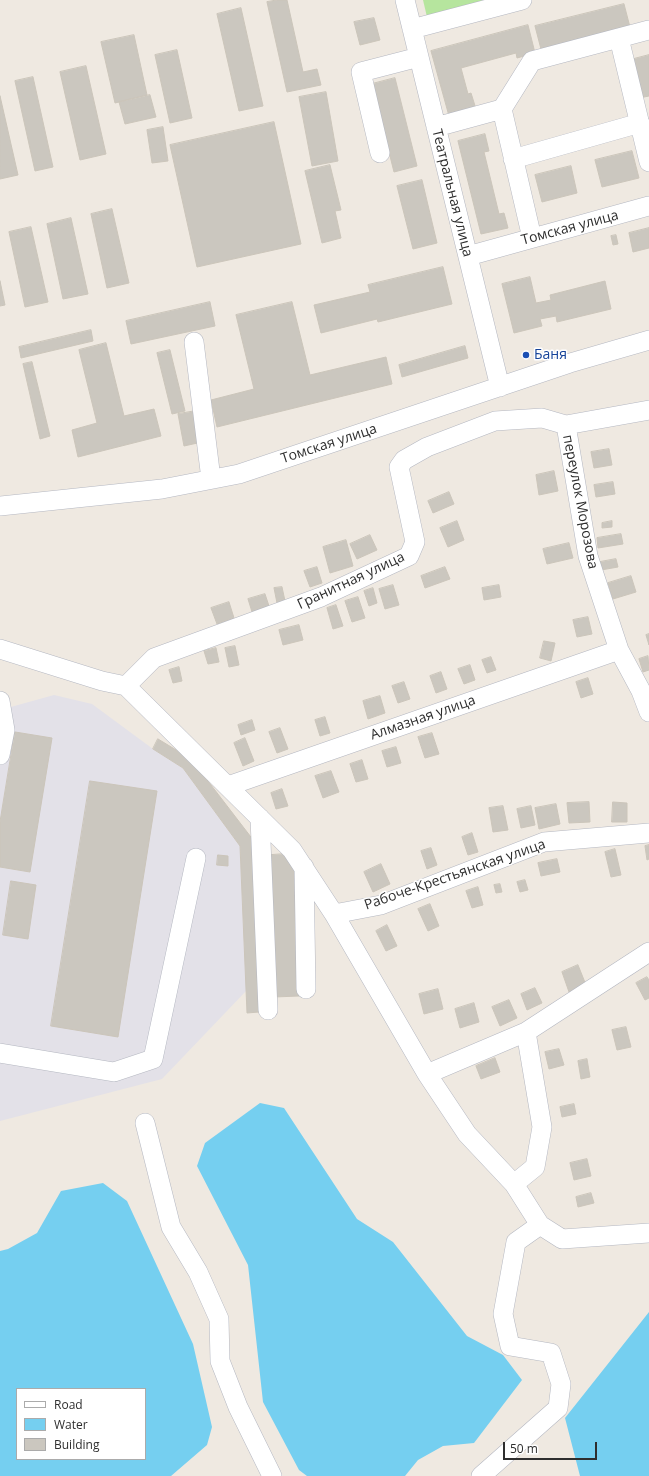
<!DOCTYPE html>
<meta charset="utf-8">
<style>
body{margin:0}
#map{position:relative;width:649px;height:1476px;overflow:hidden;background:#efe9e1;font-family:"Open Sans",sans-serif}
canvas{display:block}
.legend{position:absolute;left:16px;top:1388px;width:130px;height:72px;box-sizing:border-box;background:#fff;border:1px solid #ababab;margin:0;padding:5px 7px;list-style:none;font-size:12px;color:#2e2e2e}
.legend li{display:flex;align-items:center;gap:8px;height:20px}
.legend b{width:20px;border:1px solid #ababab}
.scale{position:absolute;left:503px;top:1442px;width:94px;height:18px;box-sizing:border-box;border:2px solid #2e2e2e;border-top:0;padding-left:5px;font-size:12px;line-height:14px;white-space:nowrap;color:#2e2e2e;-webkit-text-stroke:3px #fff;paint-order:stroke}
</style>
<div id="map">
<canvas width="649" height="1476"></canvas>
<ul class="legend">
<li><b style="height:5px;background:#fff"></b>Road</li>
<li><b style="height:11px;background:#75cff0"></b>Water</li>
<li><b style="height:11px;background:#cbc7bf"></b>Building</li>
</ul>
<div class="scale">50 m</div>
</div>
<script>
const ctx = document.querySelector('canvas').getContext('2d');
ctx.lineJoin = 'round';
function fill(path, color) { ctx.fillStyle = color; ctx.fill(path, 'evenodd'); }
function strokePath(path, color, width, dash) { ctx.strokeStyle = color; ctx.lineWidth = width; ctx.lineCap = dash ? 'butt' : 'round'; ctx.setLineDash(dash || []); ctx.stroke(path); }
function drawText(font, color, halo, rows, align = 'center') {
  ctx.font = font + ' "Open Sans",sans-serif'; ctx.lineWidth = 3; ctx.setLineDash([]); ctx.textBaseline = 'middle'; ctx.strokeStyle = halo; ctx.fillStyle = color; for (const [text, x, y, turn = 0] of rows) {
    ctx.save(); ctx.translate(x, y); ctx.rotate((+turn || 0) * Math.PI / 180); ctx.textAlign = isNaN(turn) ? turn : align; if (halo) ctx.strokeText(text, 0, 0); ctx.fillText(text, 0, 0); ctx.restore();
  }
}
const industrial = new Path2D(`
 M54,695L92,704L153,749L183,768L240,846L247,990L162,1079L0,1121V710Z`);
const green = new Path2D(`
 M423,0H495L427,17Z`);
const water = new Path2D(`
 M260,1103L284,1108L357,1219L393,1242L467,1336L503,1355L522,1380L474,1443L443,1446L418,1460L405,1476H307L299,1470L263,1402L248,1265L197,1166L205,1143Z
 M103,1183L127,1201L193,1344L212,1427L207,1445L171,1476H0V1251L8,1249L37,1233L61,1191ZM17,1389H145V1459H17Z
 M649,1312V1476H580L565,1418Z`);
const building = new Path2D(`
 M277,0H287L303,72L317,69L321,85L287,92L267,2Z
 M624,4L631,31L542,53L535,26Z
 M241,8L263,106L239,111L217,14Z
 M374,18L380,40L360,45L354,22Z
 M528,25L535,53L517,58L516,53L461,68L468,94L471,93L476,109L449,116L431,51Z
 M134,35L147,95L115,103L101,42Z
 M177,50L192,118L170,123L155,55Z
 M649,55V96L639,98L630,60Z
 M86,66L106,154L80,160L60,72Z
 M33,77L53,167L35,171L15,81Z
 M395,78L417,166L394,172L372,84Z
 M326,92L338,161L312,166L299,97Z
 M150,95L156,117L125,124L119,102Z
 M0,96L18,175L0,179Z
 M274,122L301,244L197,267L170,145Z
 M163,127L168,161L152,163L147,130Z
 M485,134L489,151L484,152L499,214L504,213L508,228L481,234L458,141Z
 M632,151L639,178L602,187L595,160Z
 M330,165L341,210L335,211L341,238L322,243L305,171Z
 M571,166L577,193L542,202L535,175Z
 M422,180L437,243L413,249L397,186Z
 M112,209L129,283L107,288L91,214Z
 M71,218L88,294L63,299L47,224Z
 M31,227L48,302L25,307L9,232Z
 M649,228V248L633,252L629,233Z
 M616,235L618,244L613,245L611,236Z
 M443,267L452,304L378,322L377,319L321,333L314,305L370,292L368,285Z
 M530,277L536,303L551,300L550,295L605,281L611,309L557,322L556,316L540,319L542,326L514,333L502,284Z
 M0,281L5,305L0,306Z
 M210,302L215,326L131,344L126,321Z
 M292,302L310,375L386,357L392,384L217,427L211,400L254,389L236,315Z
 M91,330L93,341L21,358L19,347Z
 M106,343L124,416L154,409L161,436L78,457L72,430L97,423L79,350Z
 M465,346L468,358L402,377L399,365Z
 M170,350L185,411L172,414L157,353Z
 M32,362L50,436L40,439L23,364Z
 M196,411L202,442L184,446L178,414Z
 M609,449L612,465L594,468L591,452Z
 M554,471L558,491L539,495L536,475Z
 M613,482L615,494L596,497L594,485Z
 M449,492L454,504L433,513L428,501Z
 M457,521L464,540L448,547L440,528Z
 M612,521V527L602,528V523Z
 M621,534L623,544L598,548L597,538Z
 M370,535L377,550L357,559L350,544Z
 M346,540L353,566L330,573L323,547Z
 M569,543L573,558L547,564L543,549Z
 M616,559L618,567L601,570L600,562Z
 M317,567L322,583L310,587L304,571Z
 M445,567L450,579L425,588L421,576Z
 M631,576L636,592L613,599L608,583Z
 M393,585L399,605L385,609L379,589Z
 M499,585L501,597L484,600L482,588Z
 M282,587L285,601L277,603L274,588Z
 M373,588L377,603L369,606L364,591Z
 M265,594L270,609L253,615L248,599Z
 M358,597L365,618L352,622L345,601Z
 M229,602L234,618L217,624L211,608Z
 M336,605L343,626L333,629L327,608Z
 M588,617L592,634L577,637L573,620Z
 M299,625L303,640L283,645L279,630Z
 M649,634V645L646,635Z
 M544,641L555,643L551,661L540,658Z
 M235,646L239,665L229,667L225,648Z
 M216,648L219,662L208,664L204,651Z
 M648,656L649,670L643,672L639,659Z
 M491,657L496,670L487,673L482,660Z
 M470,665L475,680L464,684L458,669Z
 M179,667L182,681L173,683L169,670Z
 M441,672L447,689L436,693L430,676Z
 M588,678L593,694L581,698L576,682Z
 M404,682L410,699L398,703L392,686Z
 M380,696L385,713L368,719L363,701Z
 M325,717L330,733L320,736L315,720Z
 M252,720L255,730L241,735L238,725Z
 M280,728L288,749L277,753L269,732Z
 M15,732L52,738L30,872L0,867V822Z
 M432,733L439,754L425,758L418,737Z
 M245,738L254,761L243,766L234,743Z
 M158,739L191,759L254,841L259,1012L247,1013L240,846L183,768L153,749Z
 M396,747L401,763L387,767L382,751Z
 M362,760L368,779L356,782L350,764Z
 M331,771L339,792L323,798L315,776Z
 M90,781L157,791L118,1037L51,1026Z
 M282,789L288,806L276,809L271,793Z
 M589,802L590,822L569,823L567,803Z
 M613,802L627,803V822H612Z
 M556,804L560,824L539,829L535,808Z
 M503,806L508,830L493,832L489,808Z
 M531,806L535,825L521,828L517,809Z
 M472,833L478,852L468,855L462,837Z
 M649,845V859L647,860L645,846Z
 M431,848L437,865L427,869L421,851Z
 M615,849L621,875L611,877L605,852Z
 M285,854L294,867L299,996L274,997L271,855Z
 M218,855L228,856V866L217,865Z
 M557,859L560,872L541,876L538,863Z
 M381,864L390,884L373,892L364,872Z
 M525,880L528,890L520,892L517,882Z
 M11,881L36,885L28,939L3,935Z
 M500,884L502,892L496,893L494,885Z
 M478,887L483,905L472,908L466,891Z
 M430,904L439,926L428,931L418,909Z
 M387,925L397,946L386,951L376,931Z
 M578,965L586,985L569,992L562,972Z
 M647,977L649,980V998L645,1000L636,983Z
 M535,988L542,1003L527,1010L521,994Z
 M438,989L443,1009L424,1014L419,994Z
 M509,1000L517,1018L500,1026L492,1007Z
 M474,1003L479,1022L460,1028L455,1009Z
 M626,1027L631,1047L617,1050L612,1030Z
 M559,1049L564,1065L549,1069L545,1052Z
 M495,1058L500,1072L481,1079L476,1066Z
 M587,1059L590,1077L581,1079L578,1061Z
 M574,1104L576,1114L562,1117L560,1107Z
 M587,1159L591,1176L574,1180L570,1163Z
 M591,1193L594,1203L578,1207L576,1197Z`);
const minor = new Path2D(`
 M405,0L500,387
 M412,29L522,0
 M619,38L649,162
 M502,109L532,238
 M436,127L502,109L532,61L649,30
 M380,153L361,72L419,57
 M513,159L640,123
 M468,256L649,206
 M194,342L211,479
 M566,425L588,556L619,650L641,691L649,712
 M0,506L162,489L239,474L570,363L649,340
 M0,649L102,681L126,686L292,850L334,914L427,1074L467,1134L514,1184L540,1225L516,1242L503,1314L510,1346L551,1353L561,1384L558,1408L481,1476
 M126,686L154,658L321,597L409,556L415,542L399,467L404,460L427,447L495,421L542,418L566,425L649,410
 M0,701L5,730L0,755
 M228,786L619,650
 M260,818L268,1010
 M304,867L306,989
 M334,914L381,905L544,842L649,833
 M0,1053L114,1072L153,1059L196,858
 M427,1074L526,1032L649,952
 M145,1123L171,1227L198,1272L219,1319L220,1361L238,1407L272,1476
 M514,1184L535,1167L542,1127L526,1032
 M540,1225L562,1239L649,1233`);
const markers = [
 [526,355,4,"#1a4fb4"]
];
const streetNames = [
 ["Театральная улица",452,193,76],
 ["Томская улица",570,228,-15],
 ["Томская улица",329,444,-18],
 ["переулок Морозова",580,502,79],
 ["Гранитная улица",351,581,-25],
 ["Алмазная улица",423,718,-19],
 ["Рабоче-Крестьянская улица",455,875,-19]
];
const transitNames = [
 ["Баня",534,355]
];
fill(industrial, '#e3e1e8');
fill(green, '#b6e59e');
fill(water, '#75cff0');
fill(building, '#cbc7bf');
strokePath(building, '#cbc5ba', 1);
strokePath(minor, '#b4b7c1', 20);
strokePath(minor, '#fff', 19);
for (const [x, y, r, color] of markers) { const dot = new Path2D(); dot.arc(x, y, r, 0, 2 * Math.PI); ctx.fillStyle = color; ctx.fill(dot); strokePath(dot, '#fff', 1.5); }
drawText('14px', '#2e2e2e', '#fff', streetNames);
drawText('14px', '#164399', '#fff', transitNames, 'left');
</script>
